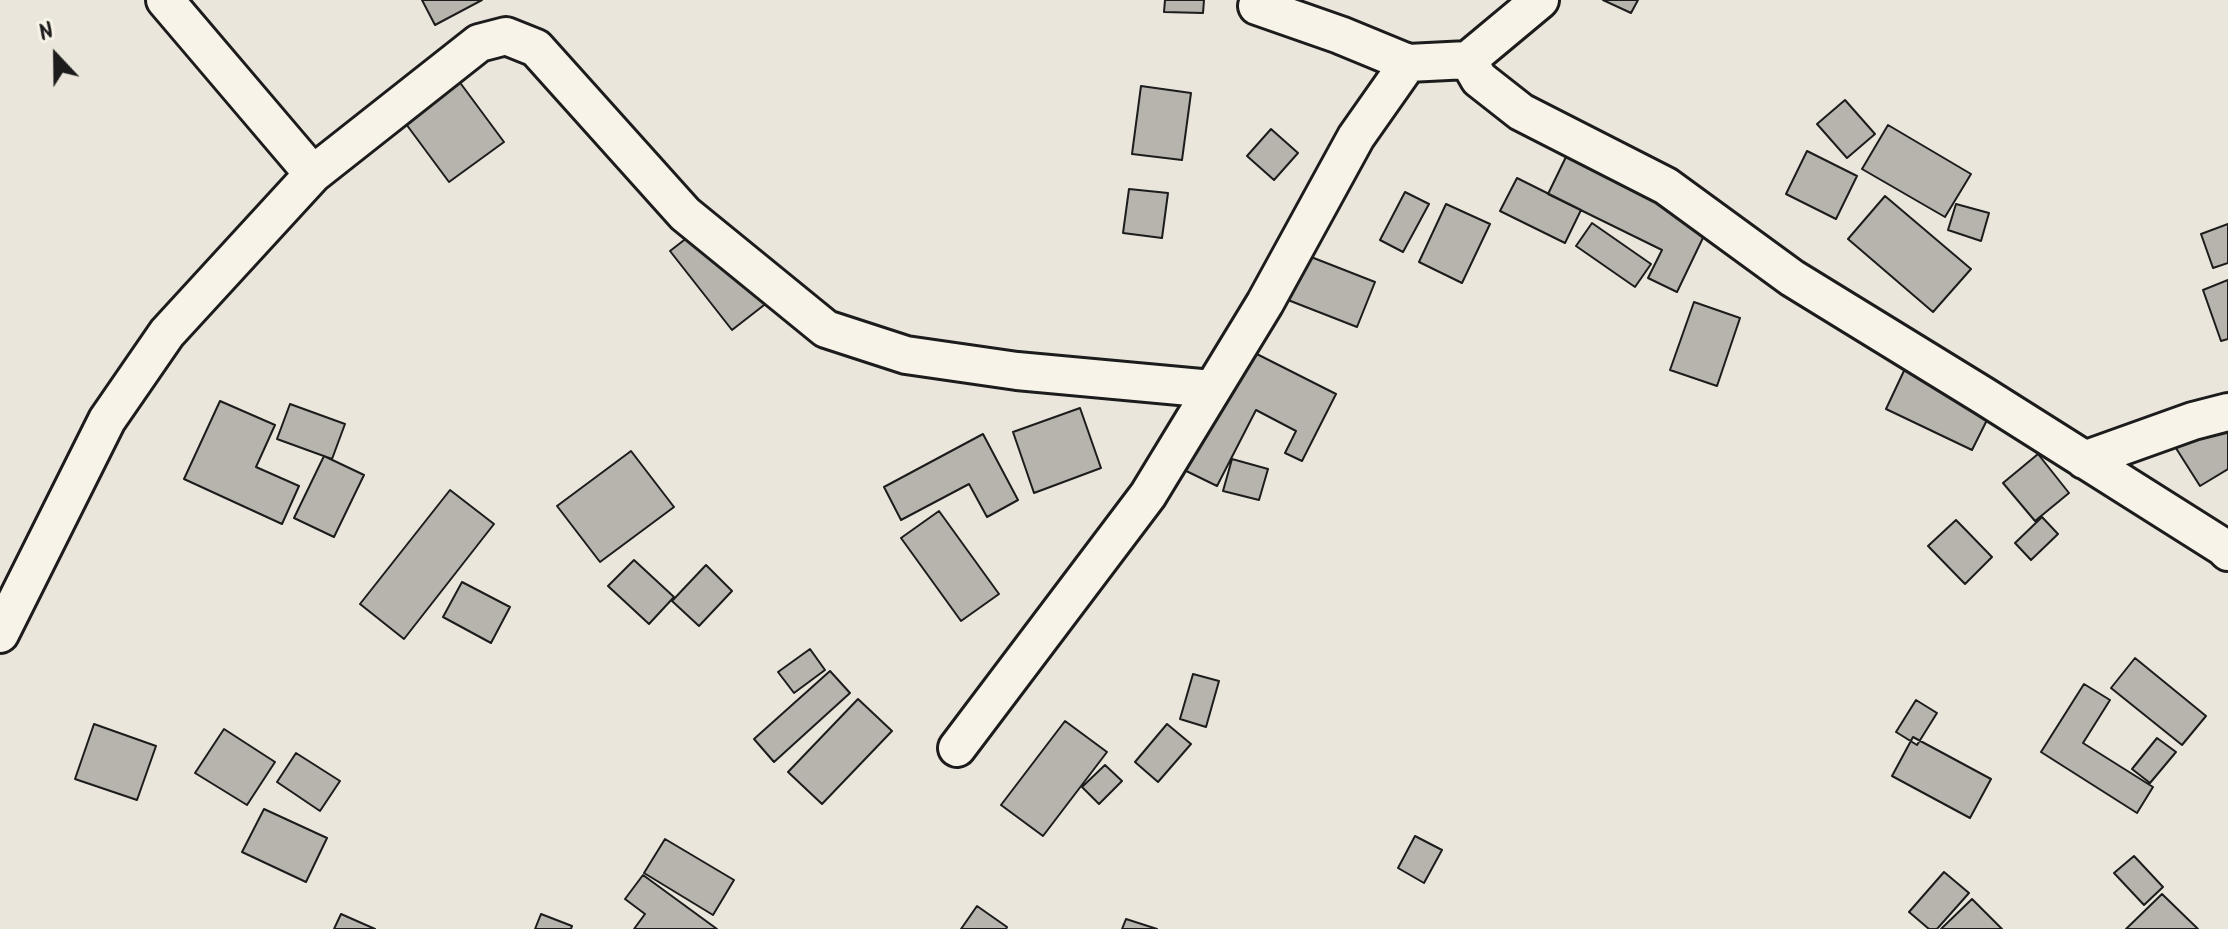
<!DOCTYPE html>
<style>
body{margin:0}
#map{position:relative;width:2228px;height:929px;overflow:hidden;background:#eae6dc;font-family:Kalam,sans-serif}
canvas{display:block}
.north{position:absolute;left:16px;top:16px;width:80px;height:80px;-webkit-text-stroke:6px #f7f3e8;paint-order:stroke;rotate:338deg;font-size:22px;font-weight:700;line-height:32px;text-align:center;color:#1c1c1c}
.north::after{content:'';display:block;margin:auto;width:28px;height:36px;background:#1c1c1c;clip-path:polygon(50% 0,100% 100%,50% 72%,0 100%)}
</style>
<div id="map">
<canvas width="2228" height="929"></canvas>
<div class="north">N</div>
</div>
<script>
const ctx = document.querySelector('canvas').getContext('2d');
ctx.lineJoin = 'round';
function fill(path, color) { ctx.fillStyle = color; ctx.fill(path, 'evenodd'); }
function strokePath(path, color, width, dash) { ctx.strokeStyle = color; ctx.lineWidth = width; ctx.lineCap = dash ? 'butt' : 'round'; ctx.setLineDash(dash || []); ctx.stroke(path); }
const building = new Path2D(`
 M422,0H482L435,25Z
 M1165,0H1204L1203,13L1164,12Z
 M1603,0H1638L1631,13Z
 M444,61L504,142L449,182L389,101Z
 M1141,86L1191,93L1182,160L1132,154Z
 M1845,100L1875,134L1847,158L1817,124Z
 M1888,125L1971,174L1945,217L1862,169Z
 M1580,128L1712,219L1677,292L1648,278L1662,250L1548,194Z
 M1271,129L1298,153L1274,180L1247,156Z
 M1807,151L1857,176L1836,219L1786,194Z
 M1517,178L1581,210L1565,243L1500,211Z
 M1129,189L1168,193L1162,238L1123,233Z
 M1405,192L1429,204L1403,252L1380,240Z
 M1885,196L1971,269L1933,312L1848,239Z
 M1446,204L1490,224L1462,283L1419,262Z
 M1956,204L1989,213L1981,241L1948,230Z
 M706,223L768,302L732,330L670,251Z
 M1592,223L1651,264L1635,287L1576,246Z
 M2228,224V263L2213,268L2201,234Z
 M1283,246L1375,282L1357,327L1265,291Z
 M2228,280V339L2221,341L2203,290Z
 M1694,302L1740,318L1717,386L1670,370Z
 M1237,344L1336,394L1302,461L1285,453L1296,431L1256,410L1217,486L1174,465Z
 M1910,358L1997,400L1972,450L1886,409Z
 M220,401L275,425L256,467L299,486L282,524L184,479Z
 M290,404L345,424L332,459L277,439Z
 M2212,406L2228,431V469L2200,486L2167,434Z
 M1080,408L1101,468L1034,493L1013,432Z
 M983,434L1018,500L987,517L969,484L901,520L884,487Z
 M631,451L674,507L600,562L557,506Z
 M2038,454L2069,493L2035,521L2003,483Z
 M324,456L364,475L334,537L294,518Z
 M1232,459L1268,469L1259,500L1223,491Z
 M450,490L494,524L404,639L360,604Z
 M939,511L999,594L961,621L901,538Z
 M2042,517L2058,534L2031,560L2015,543Z
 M1956,520L1992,557L1965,584L1928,546Z
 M634,560L674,597L649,624L608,586Z
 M706,565L732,591L699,626L672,601Z
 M462,582L510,607L491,643L443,617Z
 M810,649L825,670L794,693L778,672Z
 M2135,658L2206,716L2182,745L2111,688Z
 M830,671L850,693L774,762L754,739Z
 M1193,674L1219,681L1206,727L1180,719Z
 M2084,684L2110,700L2083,743L2153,787L2137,813L2041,752Z
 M858,699L892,731L822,804L788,772Z
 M1916,700L1937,713L1917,745L1896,732Z
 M1065,721L1107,752L1043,836L1001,805Z
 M94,724L156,746L137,800L75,779Z
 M1167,724L1191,744L1158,782L1135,762Z
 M224,729L275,762L247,805L195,773Z
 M1913,737L1991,779L1970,818L1892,776Z
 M2157,738L2176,752L2150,783L2132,769Z
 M296,753L340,781L320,811L277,782Z
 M1105,765L1122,781L1099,804L1082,787Z
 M264,809L327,838L306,882L242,852Z
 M1415,836L1442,850L1424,883L1398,868Z
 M665,839L734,880L713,915L644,873Z
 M2134,856L2163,887L2144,905L2114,873Z
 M1944,872L1969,893L1937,929H1929L1909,912Z
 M643,875L717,929H634L645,914L625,899Z
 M2162,894L2198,929H2126Z
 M1972,899L2002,929H1941Z
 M977,906L1007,927L1006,929H961Z
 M341,914L375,929H334Z
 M541,914L572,926L571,929H535Z
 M1126,919L1157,929H1122Z`);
const street = new Path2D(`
 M165,0L313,174
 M1257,6L1340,35L1408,63
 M1468,60L1479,79L1521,112L1666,186L1792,278L1984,396L2223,547L2228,552
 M2084,460L2193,421L2228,412
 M0,634L107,420L167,333L313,174L479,43L506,36L536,48L685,214L826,329L906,355L1017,371L1212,389
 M957,748L1148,495L1265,303L1356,137L1408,63L1468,60L1540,0`);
fill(building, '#b6b4ac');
strokePath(building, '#1c1c1c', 2);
strokePath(street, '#1c1c1c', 42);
strokePath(street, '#f7f3e8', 36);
</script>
